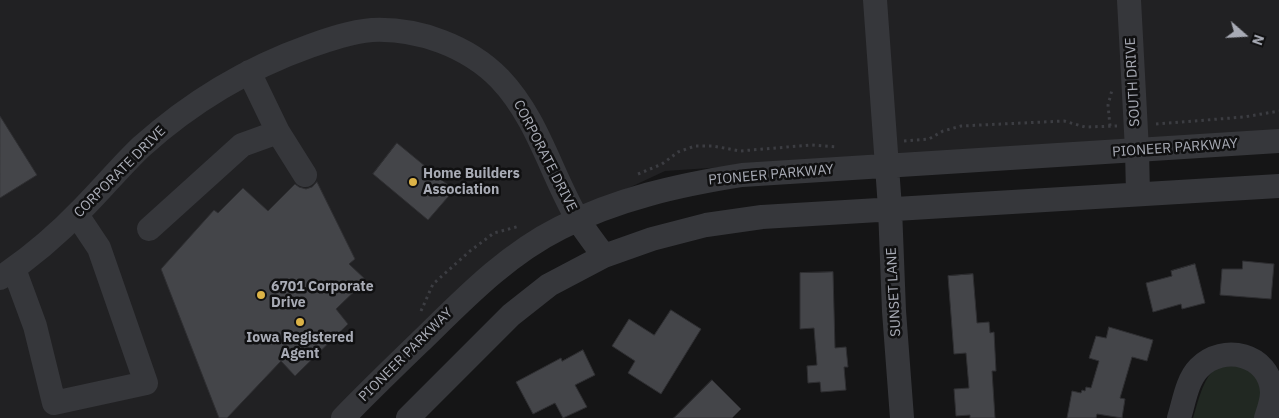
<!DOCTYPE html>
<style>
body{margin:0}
#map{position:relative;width:1279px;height:418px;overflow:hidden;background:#151516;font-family:"IBM Plex Sans",sans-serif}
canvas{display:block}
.north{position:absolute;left:1219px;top:10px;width:50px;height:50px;-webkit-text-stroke:4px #101011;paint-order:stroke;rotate:109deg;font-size:14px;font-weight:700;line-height:20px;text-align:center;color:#a8abb5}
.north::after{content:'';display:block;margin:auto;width:18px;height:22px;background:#a8abb5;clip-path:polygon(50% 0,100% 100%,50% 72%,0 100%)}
</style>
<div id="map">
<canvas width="1279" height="418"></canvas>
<div class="north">N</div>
</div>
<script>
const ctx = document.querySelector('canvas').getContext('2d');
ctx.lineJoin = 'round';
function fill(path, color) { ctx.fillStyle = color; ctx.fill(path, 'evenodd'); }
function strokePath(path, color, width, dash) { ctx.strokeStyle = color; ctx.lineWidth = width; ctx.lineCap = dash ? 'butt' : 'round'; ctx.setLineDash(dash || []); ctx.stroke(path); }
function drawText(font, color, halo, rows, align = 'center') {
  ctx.font = font + ' "IBM Plex Sans",sans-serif'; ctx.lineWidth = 5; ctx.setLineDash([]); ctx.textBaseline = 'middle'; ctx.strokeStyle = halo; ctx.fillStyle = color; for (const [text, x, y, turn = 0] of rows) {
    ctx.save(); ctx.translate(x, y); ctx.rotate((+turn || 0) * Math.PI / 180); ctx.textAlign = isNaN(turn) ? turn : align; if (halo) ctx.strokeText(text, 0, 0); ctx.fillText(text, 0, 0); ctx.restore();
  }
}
const built = new Path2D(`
 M0,0H1279V141L1140,139L665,171L547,226L446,303L331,418H0Z`);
const green = new Path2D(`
 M1241,363L1262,382L1258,418H1193C1198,403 1204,371 1221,366C1227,364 1234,364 1241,363Z`);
const building = new Path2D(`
 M0,116L37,175L0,198Z
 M397,143L454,190L428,220L373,174Z
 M317,182L355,259L349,264L366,280L336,309L348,324L295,376L281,361L227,418H219L161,269L214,210L218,213L243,188L268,211L295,184L299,187L306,189L312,187Z
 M1243,261L1274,264L1271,299L1220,295L1222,269H1242Z
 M1195,264L1205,303L1182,309L1181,304L1153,312L1146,283L1172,276L1171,271Z
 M833,272L835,348L846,347L848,367H844L846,390L821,392L820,382L808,383L807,366L817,365L814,328L800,329V273Z
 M973,274L977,323L989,322L990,333L994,332L996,371H992L995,418H970V415L956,416L954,389L969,388L966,353L954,354L948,276Z
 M671,310L701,329L661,394L628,373L635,361L612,346L629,319L654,335Z
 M1109,327L1153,340L1147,361L1132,357L1120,398L1125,399L1122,418L1097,414L1096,418H1067L1072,391L1081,393L1082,390L1085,391L1086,387L1091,388L1099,361L1089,358L1096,336L1106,338Z
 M583,350L595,375L575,385L587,407L563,418L555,403L533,414L516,382L561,358L562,361Z
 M712,380L741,409L732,418H674Z`);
const path = new Path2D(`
 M1156,124L1244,117L1279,111
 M1110,126L1108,105L1112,90
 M904,141L929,139L943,131L961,126L1064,121L1085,127L1117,126
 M638,174L662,164L678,152L695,146H713L740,151L811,145L838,147
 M421,311L433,284L470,251L494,233L520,226`);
const minor = new Path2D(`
 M875,0L890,208L894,311L902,418
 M1129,0L1137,150L1138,194
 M249,72L278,132L305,175
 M149,229L242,145L278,132
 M14,269L35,326L54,403L146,383L99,248L77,215
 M0,278C30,258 58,234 83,208C103,188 121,166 141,147C190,103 248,68 310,46C330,39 350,32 372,30C418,28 468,46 500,79C538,119 551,174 578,220C586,232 595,244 604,256
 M343,418C369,391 395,366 422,340C464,299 506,255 560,228C616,199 679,185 742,175L1279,141
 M408,418L511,315L549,285L604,256L652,239L706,225L762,217L1279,186
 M1179,418C1184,402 1187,380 1199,368C1223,343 1270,354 1272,392C1272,401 1269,409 1266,418`);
const markers = [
 [413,182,5,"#dcb347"],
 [261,295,5,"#dcb347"],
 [300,322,5,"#dcb347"]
];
const streetNames = [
 ["SOUTH DRIVE",1133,82,-93],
 ["PIONEER PARKWAY",1175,148,-4],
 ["CORPORATE DRIVE",545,156,63],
 ["CORPORATE DRIVE",120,172,-45],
 ["PIONEER PARKWAY",771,175,-5],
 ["SUNSET LANE",894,292,-93],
 ["PIONEER PARKWAY",406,355,-45]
];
const poiNames = [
 ["Home Builders",423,174],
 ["Association",423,190],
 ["6701 Corporate",271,287],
 ["Drive",271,303],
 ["Iowa Registered",300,338,"center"],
 ["Agent",300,354,"center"]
];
fill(built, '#212123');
fill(green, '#212822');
fill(building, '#444549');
strokePath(building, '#2f2f32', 1);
strokePath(path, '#3c3d42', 3, [2.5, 4]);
strokePath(minor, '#36373b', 24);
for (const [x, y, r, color] of markers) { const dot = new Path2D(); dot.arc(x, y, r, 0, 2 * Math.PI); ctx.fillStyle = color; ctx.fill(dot); strokePath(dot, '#101011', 2); }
drawText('14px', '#a8abb5', '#101011', streetNames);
drawText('bold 14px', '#a8abb5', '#101011', poiNames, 'left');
</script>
